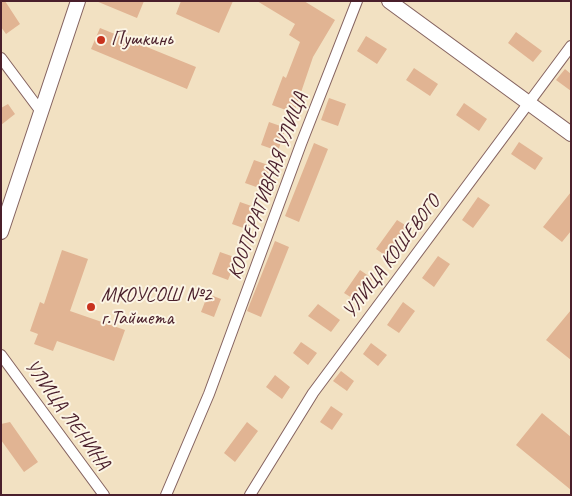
<!DOCTYPE html>
<meta charset="utf-8">
<style>
body{margin:0}
#map{position:relative;width:572px;height:496px;overflow:hidden;background:#f2e1c2;font-family:Caveat,sans-serif}
canvas{display:block}
.frame{position:absolute;inset:0;border:2px solid #4a1f2b;pointer-events:none}
</style>
<div id="map">
<canvas width="572" height="496"></canvas>
<div class="frame"></div>
</div>
<script>
const ctx = document.querySelector('canvas').getContext('2d');
ctx.lineJoin = 'round';
function fill(path, color) { ctx.fillStyle = color; ctx.fill(path, 'evenodd'); }
function strokePath(path, color, width, dash) { ctx.strokeStyle = color; ctx.lineWidth = width; ctx.lineCap = dash ? 'butt' : 'round'; ctx.setLineDash(dash || []); ctx.stroke(path); }
function drawText(font, color, halo, rows, align = 'center') {
  ctx.font = font + ' Caveat,sans-serif'; ctx.lineWidth = 4; ctx.setLineDash([]); ctx.textBaseline = 'middle'; ctx.strokeStyle = halo; ctx.fillStyle = color; for (const [text, x, y, turn = 0] of rows) {
    ctx.save(); ctx.translate(x, y); ctx.rotate((+turn || 0) * Math.PI / 180); ctx.textAlign = isNaN(turn) ? turn : align; if (halo) ctx.strokeText(text, 0, 0); ctx.fillText(text, 0, 0); ctx.restore();
  }
}
const building = new Path2D(`
 M1,1H5L20,24L6,34L1,27Z
 M96,1H144L137,18Z
 M181,1H233L219,33L176,14Z
 M257,1H304L335,20L313,57L294,113L272,105L283,76L286,78L300,42L289,35L295,24Z
 M100,28L196,67L187,89L91,49Z
 M516,32L542,51L533,62L508,43Z
 M366,36L387,49L377,64L357,51Z
 M414,68L438,84L430,96L406,80Z
 M565,69L571,74V91L556,80Z
 M329,98L346,104L338,126L321,120Z
 M464,103L487,119L479,131L456,115Z
 M8,104L15,114L1,125V108Z
 M269,122L286,128L278,151L261,145Z
 M519,142L543,158L535,170L511,154Z
 M314,143L328,149L299,222L285,216Z
 M254,160L271,166L262,189L245,183Z
 M571,192V231L562,242L543,227Z
 M478,197L490,205L473,228L462,220Z
 M240,202L257,208L249,230L232,224Z
 M397,220L410,228L389,258L376,249Z
 M275,241L289,247L261,317L247,311Z
 M62,250L88,259L70,311L125,330L114,361L57,341L53,351L34,344L38,334L30,331L40,302L44,304Z
 M220,252L237,258L228,280L212,274Z
 M438,256L450,264L434,287L422,278Z
 M360,270L373,279L357,301L344,293Z
 M208,294L221,299L214,317L201,312Z
 M403,302L415,311L399,333L387,325Z
 M318,304L340,320L331,332L308,316Z
 M571,310V360L546,340Z
 M301,342L317,353L308,365L293,353Z
 M371,343L387,355L378,366L363,354Z
 M341,371L354,381L347,391L333,381Z
 M275,375L290,387L282,399L266,387Z
 M331,406L343,414L332,430L320,422Z
 M542,413L571,437V490L516,445Z
 M10,422L38,462L24,472L1,440V424Z
 M247,422L258,431L235,462L224,453Z`);
const minor = new Path2D(`
 M1,58L42,113
 M1,355L104,495
 M166,495L209,394L301,144L357,1
 M250,495L313,393L571,46`);
const major = new Path2D(`
 M389,1L571,134
 M1,232L78,1`);
const markers = [
 [101,40,5,"#c8321e"],
 [91,307,5,"#c8321e"]
];
const poiNames = [
 ["Пушкинь",111,40],
 ["МКОУСОШ №2",101,296],
 ["г.Тайшета",101,319]
];
const streetNames = [
 ["КООПЕРАТИВНАЯ УЛИЦА",268,186,-70],
 ["УЛИЦА КОШЕВОГО",392,257,-53],
 ["УЛИЦА ЛЕНИНА",67,415,54]
];
fill(building, '#e1b493');
strokePath(minor, '#856360', 12);
strokePath(major, '#856360', 16);
strokePath(minor, '#fff', 10);
strokePath(major, '#fff', 14);
for (const [x, y, r, color] of markers) { const dot = new Path2D(); dot.arc(x, y, r, 0, 2 * Math.PI); ctx.fillStyle = color; ctx.fill(dot); strokePath(dot, '#fcf5e5', 2); }
drawText('20px', '#4a1f2b', '#fcf5e5', poiNames, 'left');
drawText('20px', '#4a1f2b', '#fcf5e5', streetNames);
</script>
